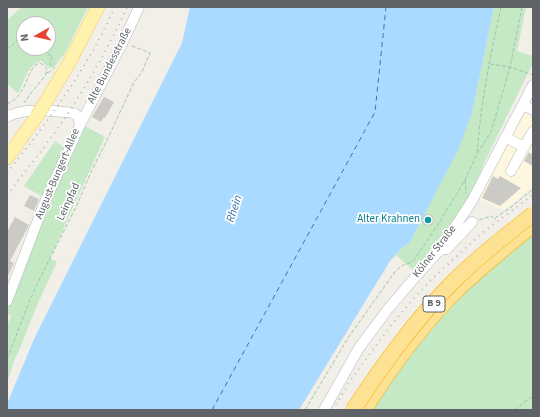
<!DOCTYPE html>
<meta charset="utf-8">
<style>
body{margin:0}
#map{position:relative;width:540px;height:417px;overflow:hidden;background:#f1efe8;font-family:"Source Sans 3",sans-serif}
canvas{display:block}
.frame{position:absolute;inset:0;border:8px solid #5f6368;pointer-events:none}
.north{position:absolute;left:16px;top:16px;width:40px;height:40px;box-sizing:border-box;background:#fff;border:1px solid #bfc1c3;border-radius:50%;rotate:262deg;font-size:11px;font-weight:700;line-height:16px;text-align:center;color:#5f6368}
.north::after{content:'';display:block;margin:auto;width:14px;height:18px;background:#ea4335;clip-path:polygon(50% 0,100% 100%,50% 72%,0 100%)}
</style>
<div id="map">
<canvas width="540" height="417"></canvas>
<div class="frame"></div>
<div class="north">N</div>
</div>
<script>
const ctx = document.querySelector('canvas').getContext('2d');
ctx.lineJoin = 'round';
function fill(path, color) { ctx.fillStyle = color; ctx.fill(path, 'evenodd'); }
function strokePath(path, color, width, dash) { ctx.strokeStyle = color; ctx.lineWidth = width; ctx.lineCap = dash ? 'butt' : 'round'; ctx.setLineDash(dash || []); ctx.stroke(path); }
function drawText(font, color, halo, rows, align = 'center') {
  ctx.font = font + ' "Source Sans 3",sans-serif'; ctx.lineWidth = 3.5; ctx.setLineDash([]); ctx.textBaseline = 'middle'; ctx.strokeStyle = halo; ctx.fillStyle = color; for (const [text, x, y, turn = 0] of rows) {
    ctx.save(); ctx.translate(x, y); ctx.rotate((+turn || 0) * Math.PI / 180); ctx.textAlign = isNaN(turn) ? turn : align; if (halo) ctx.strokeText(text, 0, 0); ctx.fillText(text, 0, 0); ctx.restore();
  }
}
const commercial = new Path2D(`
 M533,85V187L504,210L479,199L517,124Z`);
const green = new Path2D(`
 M22,7H88L65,53L54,67L49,68L41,61C28,63 24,83 18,93L7,84V20ZM24,24H48V48H24Z
 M494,7H526L517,51L533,56V63L484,163C470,204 440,238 415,272L396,255L402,248L410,242L415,233L472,113Z
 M85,126L105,137L50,258L57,262L37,305L18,353L15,358L7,383V326L11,316L7,314V311L47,206Z
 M55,141L65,148L43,197L24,186Z
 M533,231V410H372L411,350L492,264Z`);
const water = new Path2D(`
 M190,7H494L472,113L458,150L410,242L402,248L390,261L299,410H7V404L34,339L182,43Z`);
const ferry = new Path2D(`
 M212,410L375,112L386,7`);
const building = new Path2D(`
 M104,97L114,102L105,118L104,117L101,122L92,117Z
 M529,152L533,155V166L524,161Z
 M493,176L498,179L500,176L521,188L500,206L482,198Z
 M30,195L39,199L34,211L24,206Z
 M422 220a6 6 0 1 1 12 0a6 6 0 1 1-12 0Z
 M15,217L29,225L10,261L14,263L7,278V232Z`);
const path = new Path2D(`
 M45,48L49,55L52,56L50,64L55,69
 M7,49C13,45 15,42 19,38L24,39
 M490,64L510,67L533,75
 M47,73L53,70
 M7,104C11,102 15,100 18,96C20,93 23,89 25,85C27,80 33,60 42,64C43,65 46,68 47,69L46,73L45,76L31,93L24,103
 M477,153L481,113L489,64L501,7
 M465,180L466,193
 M495,218L510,208L533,189
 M479,220L491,216L496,220
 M7,359L29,302L40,278L77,205L91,172L109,136L134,82L142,72L150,53L130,45
 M305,410L348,338L394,273C397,270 399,268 402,266C406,263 410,264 414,260L439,223L465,180L477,154L491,132L510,67L522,7
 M515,410L526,401L533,396`);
const minor = new Path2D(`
 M523,105L533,110
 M7,117C22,108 46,110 63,112C67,112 72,112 75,114C79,116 79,120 80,125L44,204L7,301
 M80,125L123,42L139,7
 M505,137L524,147
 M511,171L533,131
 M444,249H447L472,222
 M324,410L359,348L388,309L417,275L440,250L472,201L533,85`);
const major = new Path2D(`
 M45,103L69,63L98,7
 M7,158L37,116`);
const highway = new Path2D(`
 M364,410C391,367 422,324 459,288C483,266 508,245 533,225`);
const rail = new Path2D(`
 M7,173C49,120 87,69 115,7
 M7,195C29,167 51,139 71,109C92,77 111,42 127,7
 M333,410L350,381L392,324L416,296L433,278L482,233L533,195`);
const majorBridge = new Path2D(`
 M37,116L45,103`);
const highwayBridge = new Path2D(`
 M353,410C383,365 414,321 452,283C477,258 505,236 533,214`);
const markers = [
 [428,220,4,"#0f9aa8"]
];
const shields = [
 [434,304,22]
];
const shieldNames = [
 ["B 9",434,304]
];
const streetNames = [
 ["Alte Bundesstraße",110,66,-63],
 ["August-Bungert-Allee",58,174,-67],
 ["Leinpfad",69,202,-65],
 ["Kölner Straße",435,252,-52]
];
const cultureNames = [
 ["Alter Krahnen",420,220]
];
const waterNames = [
 ["Rhein",235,209,-72]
];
fill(commercial, '#fef7e0');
fill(green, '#c5e8c5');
fill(water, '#aadaff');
strokePath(ferry, '#4174aa', 1, [5, 4]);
fill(building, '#cccac5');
strokePath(minor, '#b5b8bc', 11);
strokePath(major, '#f2c960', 14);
strokePath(highway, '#f9ab00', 16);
strokePath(path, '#9cc7a9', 1, [4, 2]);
strokePath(minor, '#fff', 10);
strokePath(major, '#fff2af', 13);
strokePath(highway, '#fde293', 15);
strokePath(rail, '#b6b7b8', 2, [1, 5]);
strokePath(majorBridge, '#f2c960', 14, []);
strokePath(highwayBridge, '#f9ab00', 16, []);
strokePath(majorBridge, '#fff2af', 13);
strokePath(highwayBridge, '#fde293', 15);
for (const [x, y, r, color] of markers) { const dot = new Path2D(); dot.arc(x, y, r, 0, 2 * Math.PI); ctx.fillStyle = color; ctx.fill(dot); strokePath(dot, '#fff', 1.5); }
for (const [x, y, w] of shields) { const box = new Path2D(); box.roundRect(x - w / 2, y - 8, w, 16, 3); ctx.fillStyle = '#fff'; ctx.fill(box); strokePath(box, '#5f6368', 1); }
drawText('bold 10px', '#5f6368', null, shieldNames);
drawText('11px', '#5f6368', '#fff', streetNames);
drawText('11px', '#0d838f', '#fff', cultureNames, 'right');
drawText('italic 12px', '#4174aa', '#fff', waterNames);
</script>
